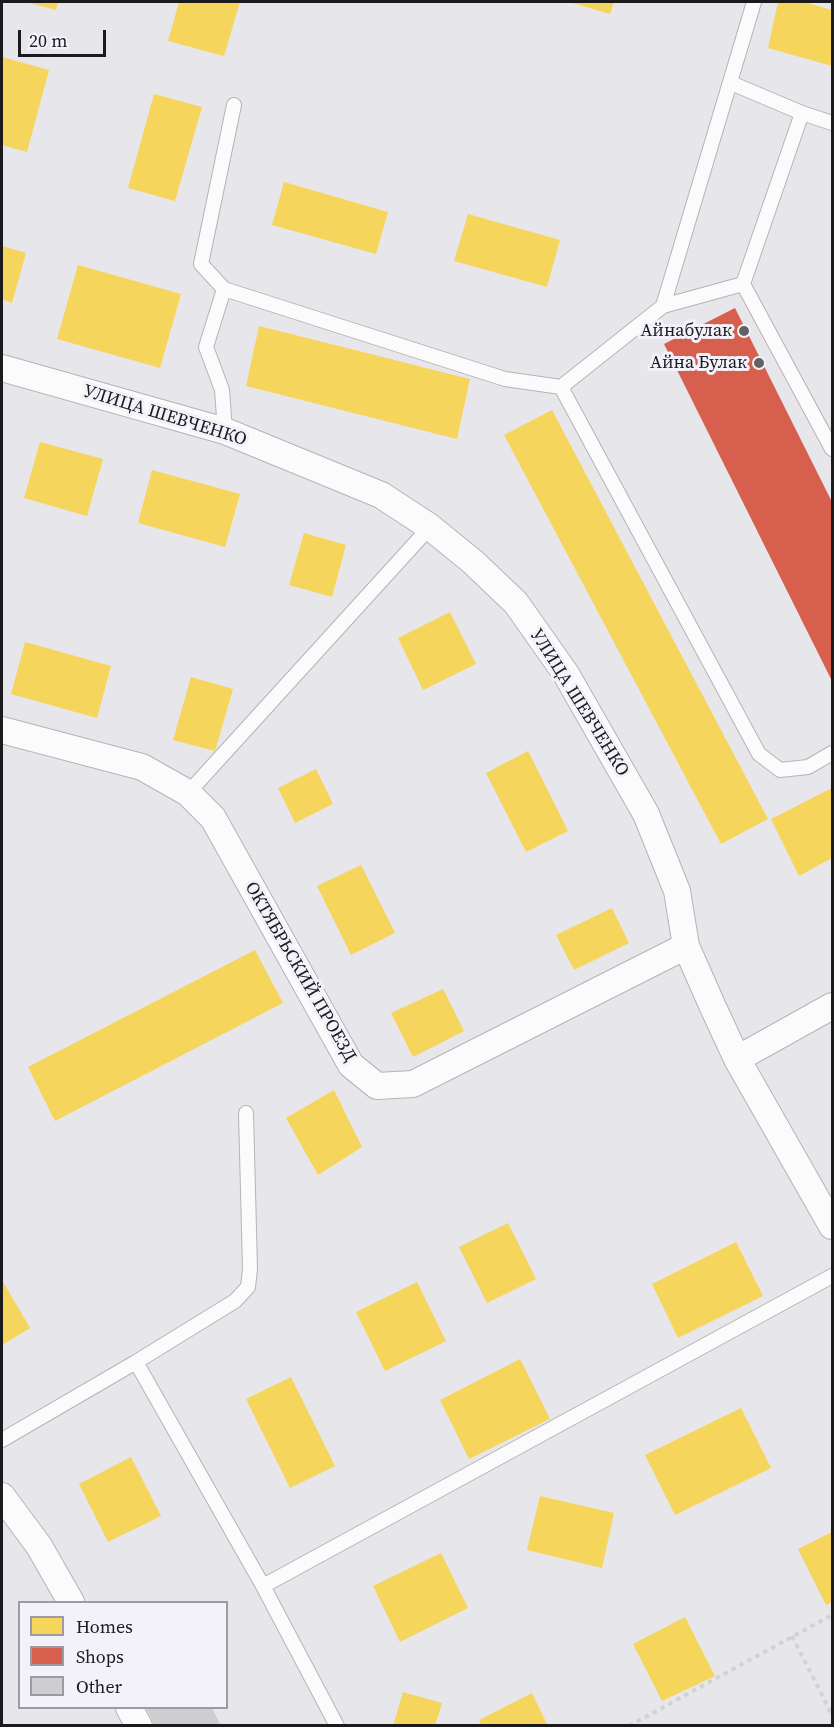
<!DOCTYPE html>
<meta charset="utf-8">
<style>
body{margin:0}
#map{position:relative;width:834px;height:1727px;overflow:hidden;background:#e7e6ea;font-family:"Source Serif 4",serif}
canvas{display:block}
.frame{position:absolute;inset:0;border:3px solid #1b1a1d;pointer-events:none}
.legend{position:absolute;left:18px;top:1601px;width:210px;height:108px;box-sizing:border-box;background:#f3f1f9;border:2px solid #9d9ba1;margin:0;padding:8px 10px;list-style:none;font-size:18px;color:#1b1a1d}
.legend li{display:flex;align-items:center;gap:12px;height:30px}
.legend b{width:30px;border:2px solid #9d9ba1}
.scale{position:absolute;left:18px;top:30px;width:88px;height:27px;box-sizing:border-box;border:3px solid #1b1a1d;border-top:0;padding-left:8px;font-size:18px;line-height:21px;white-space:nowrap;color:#1b1a1d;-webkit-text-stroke:4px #f3f1f9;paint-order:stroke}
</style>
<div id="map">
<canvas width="834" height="1727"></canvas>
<div class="frame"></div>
<ul class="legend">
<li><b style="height:16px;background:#f6d55c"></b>Homes</li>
<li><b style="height:16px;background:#d6604d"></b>Shops</li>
<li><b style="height:16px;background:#cecdd0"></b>Other</li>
</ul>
<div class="scale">20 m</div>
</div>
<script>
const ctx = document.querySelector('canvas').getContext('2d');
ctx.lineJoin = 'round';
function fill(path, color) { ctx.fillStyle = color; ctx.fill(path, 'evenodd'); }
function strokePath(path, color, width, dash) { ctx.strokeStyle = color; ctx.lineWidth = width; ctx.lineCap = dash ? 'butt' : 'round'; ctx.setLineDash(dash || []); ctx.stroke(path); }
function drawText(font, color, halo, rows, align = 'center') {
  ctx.font = font + ' "Source Serif 4",serif'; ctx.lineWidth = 6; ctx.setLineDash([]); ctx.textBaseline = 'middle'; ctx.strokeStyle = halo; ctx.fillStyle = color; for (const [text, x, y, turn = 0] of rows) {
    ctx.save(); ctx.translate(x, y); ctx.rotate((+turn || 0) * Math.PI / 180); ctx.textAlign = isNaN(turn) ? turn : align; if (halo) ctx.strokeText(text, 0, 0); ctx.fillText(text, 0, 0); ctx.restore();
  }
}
const homes = new Path2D(`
 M26,2H58L56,10Z
 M179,2H240L224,56L168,41Z
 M569,2H614L610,14Z
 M778,2H804L832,10V66L768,48Z
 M2,57L49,70L27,152L2,145Z
 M154,94L202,107L175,201L128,188Z
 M284,182L388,212L376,254L272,225Z
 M468,214L560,240L547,287L454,261Z
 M2,246L26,253L12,303L2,299Z
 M78,265L181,294L160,368L57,339Z
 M259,326L470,379L457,439L246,386Z
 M552,410L768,819L721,844L504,435Z
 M40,442L103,459L87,516L24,498Z
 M152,470L240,494L225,547L138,523Z
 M304,533L346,545L332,597L289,585Z
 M450,612L476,664L423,690L398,638Z
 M25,642L111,666L97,718L11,694Z
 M191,677L233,689L215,751L173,740Z
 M528,751L568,831L526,852L486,773Z
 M316,769L333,804L295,823L278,788Z
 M832,788V858L799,876L771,819Z
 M361,865L395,933L351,955L317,886Z
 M612,908L629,943L574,970L556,935Z
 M255,950L283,1003L55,1121L28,1067Z
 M443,989L464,1031L413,1057L391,1013Z
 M334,1090L362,1147L318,1175L286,1118Z
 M508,1223L536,1279L487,1303L459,1247Z
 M736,1242L763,1296L678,1338L652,1284Z
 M2,1280L30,1328L2,1345Z
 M417,1282L446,1341L385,1371L356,1312Z
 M520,1359L550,1419L469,1459L440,1400Z
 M291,1377L335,1466L290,1488L246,1399Z
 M741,1408L771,1468L675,1515L645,1455Z
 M131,1457L161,1516L108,1542L79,1484Z
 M540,1496L614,1513L602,1568L527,1550Z
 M832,1532V1602L826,1605L798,1549Z
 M441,1553L468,1608L400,1642L373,1586Z
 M685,1617L715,1676L662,1701L633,1644Z
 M403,1692L442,1703L435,1726H393Z
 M532,1693L548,1726H482L479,1720Z`);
const shops = new Path2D(`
 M735,308L832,502V681L664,344Z`);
const building = new Path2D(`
 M146,1708H212L221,1726H155Z`);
const path = new Path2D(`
 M792,1636L832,1715
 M629,1726L832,1615`);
const service = new Path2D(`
 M731,83L802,113L832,123
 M743,284L832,449
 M224,289L201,264L234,105
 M663,306L743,284L802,113
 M561,387L759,754L780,770L808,767L832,753
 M225,431L222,390L206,347L224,289L505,379L561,387L663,306L754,2
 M188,793L430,527
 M136,1362L235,1301L248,1287L250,1269L246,1113
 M2,1440L136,1362L263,1586L337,1726
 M263,1586L832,1276`);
const minor = new Path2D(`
 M2,368L225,431L381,495L430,527L473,562L516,603L566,674L646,814L677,891L686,946L712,1005L737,1059L832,1226
 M2,730L142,767L188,793L213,818L351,1065L377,1086L413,1084L686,946
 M737,1059L832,1006
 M2,1496L39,1546L71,1602
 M129,1708L139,1726`);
const markers = [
 [744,331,6,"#626165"],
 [759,363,6,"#626165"]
];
const poiNames = [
 ["Айнабулак",732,331],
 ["Айна Булак",747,363]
];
const streetNames = [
 ["УЛИЦА ШЕВЧЕНКО",165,416,17],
 ["УЛИЦА ШЕВЧЕНКО",579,703,58],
 ["ОКТЯБРЬСКИЙ ПРОЕЗД",300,972,60]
];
fill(homes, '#f6d55c');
fill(shops, '#d6604d');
fill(building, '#cecdd0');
strokePath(service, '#b4b4b7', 16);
strokePath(minor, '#b4b4b7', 28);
strokePath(path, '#d2d2d2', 4, [4.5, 4.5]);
strokePath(service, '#fbfbfc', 14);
strokePath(minor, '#fbfbfc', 26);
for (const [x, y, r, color] of markers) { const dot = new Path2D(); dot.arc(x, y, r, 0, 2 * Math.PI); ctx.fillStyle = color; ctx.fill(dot); strokePath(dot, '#f3f1f9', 2); }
drawText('18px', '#1b1a1d', '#f3f1f9', poiNames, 'right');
drawText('18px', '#1b1a1d', '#f3f1f9', streetNames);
</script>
